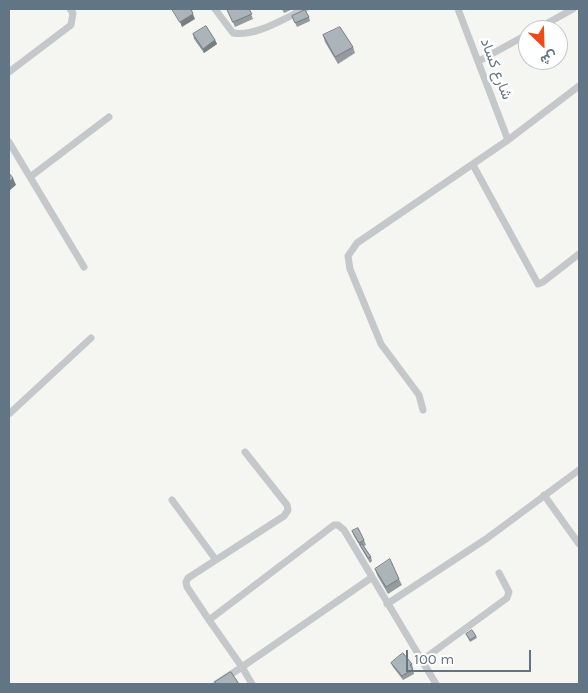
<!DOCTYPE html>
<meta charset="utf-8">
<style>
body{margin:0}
#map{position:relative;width:588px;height:693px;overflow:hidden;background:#f5f5f1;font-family:Karla,Vazirmatn,sans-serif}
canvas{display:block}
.frame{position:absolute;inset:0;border:10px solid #627584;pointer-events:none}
.north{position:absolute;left:518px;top:20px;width:50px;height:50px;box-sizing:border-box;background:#fff;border:1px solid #c0c8ce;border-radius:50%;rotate:156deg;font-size:14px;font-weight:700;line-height:20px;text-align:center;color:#627584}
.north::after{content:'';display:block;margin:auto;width:18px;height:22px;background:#ed4919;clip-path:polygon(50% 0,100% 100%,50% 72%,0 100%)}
.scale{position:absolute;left:406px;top:650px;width:125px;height:22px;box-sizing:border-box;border:2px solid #627584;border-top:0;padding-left:6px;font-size:15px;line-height:18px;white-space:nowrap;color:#627584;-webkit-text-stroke:4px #fff;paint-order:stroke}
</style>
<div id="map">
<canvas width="588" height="693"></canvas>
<div class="frame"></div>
<div class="north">ش</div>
<div class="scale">100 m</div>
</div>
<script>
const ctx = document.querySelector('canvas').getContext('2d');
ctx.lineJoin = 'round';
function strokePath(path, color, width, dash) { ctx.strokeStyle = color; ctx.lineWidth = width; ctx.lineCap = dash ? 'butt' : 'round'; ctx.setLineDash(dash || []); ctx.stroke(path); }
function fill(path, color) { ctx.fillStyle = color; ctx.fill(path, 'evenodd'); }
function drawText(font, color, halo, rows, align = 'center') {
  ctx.font = font + ' Karla,Vazirmatn,sans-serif'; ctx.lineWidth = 5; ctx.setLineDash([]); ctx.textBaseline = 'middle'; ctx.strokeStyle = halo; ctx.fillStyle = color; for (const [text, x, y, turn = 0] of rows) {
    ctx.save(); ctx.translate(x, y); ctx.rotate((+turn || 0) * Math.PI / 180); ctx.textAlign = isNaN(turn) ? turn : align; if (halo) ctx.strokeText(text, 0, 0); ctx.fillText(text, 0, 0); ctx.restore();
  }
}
const minor = new Path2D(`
 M215,9L233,33C256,37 284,18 305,9
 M458,9L508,140
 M535,30L573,9
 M479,61L528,34
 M9,72L71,25L73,13L70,9
 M9,142L84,267
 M473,165L538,284L543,282L579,254
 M30,177L109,117
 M423,410L419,395L381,344L350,269L348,256L357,243L508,140L579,86
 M9,414L91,338
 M245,452L287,505L288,510L284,516L188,578L186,582L187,587L209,620L334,525H338L344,530L436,684
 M544,495L579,544
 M172,500L216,560
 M387,604L486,539L579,470
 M209,620L242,667L371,578
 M421,661L507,598L509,592L499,573
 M216,684L242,667L252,684`);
const wall = new Path2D(`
 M227,9H249L253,19L235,27Z
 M282,9H293L284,13Z
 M292,16L309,17L310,21L297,27Z
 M193,34L215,40L217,44L204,53L194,39Z
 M323,35L353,47L355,53L338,64L325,42Z
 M352,531L364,540L366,545L364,546L371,557L372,561L370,563L354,536Z
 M375,569L399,579L402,585L388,594L377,575Z
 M466,634L476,636L477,638L470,642Z
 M391,663L412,664L414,674L403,680L393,667Z`);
const shadedWall = new Path2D(`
 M193,14L195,19L182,27L180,22Z
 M215,40L217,44L204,53L203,49Z
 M13,178L16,185L9,191V182Z`);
const building = new Path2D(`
 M172,9H191L193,14L180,22Z
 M227,9H249L252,14L233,22Z
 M305,10L309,17L295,23L292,16Z
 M206,26L215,40L203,49L193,34Z
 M340,27L353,47L335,57L323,35Z
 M9,173L13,178L9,182Z
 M358,528L364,540L359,543L352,531Z
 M362,544L371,557L368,558L360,545Z
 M390,559L399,579L386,587L375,569Z
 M472,630L476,636L470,640L466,634Z
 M403,653L412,664L410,665L413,669L402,676L391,663Z
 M231,672L239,684H217L215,682Z`);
const streetNames = [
 ["شارع كساد",496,69,69]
];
strokePath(minor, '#c4c8cb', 7);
fill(wall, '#939b9f');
fill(shadedWall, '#787e82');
fill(building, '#abb4b9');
strokePath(building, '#787e82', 1);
drawText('15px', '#627584', '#fff', streetNames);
</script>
